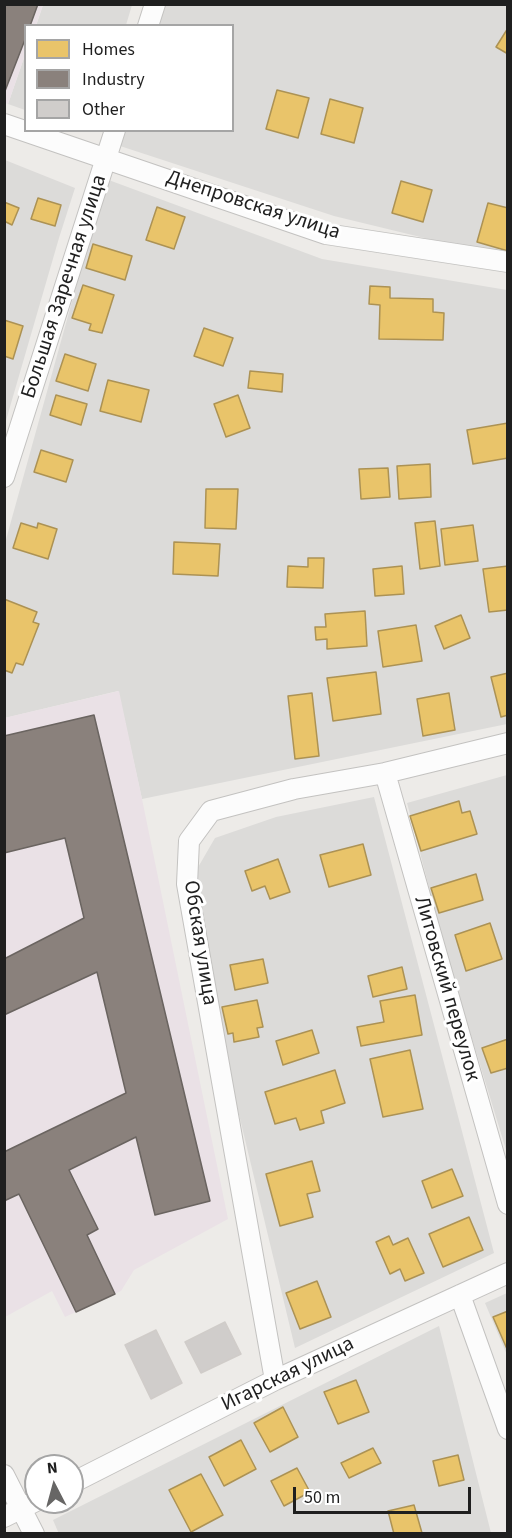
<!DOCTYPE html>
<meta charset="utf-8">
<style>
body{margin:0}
#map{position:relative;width:512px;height:1538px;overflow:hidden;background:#edebe8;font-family:"Source Sans 3",sans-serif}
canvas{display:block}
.frame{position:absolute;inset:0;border:6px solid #1f1f1f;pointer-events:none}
.legend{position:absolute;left:24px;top:24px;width:210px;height:108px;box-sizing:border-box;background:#fff;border:2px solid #a5a5a5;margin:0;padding:8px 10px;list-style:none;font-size:18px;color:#1f1f1f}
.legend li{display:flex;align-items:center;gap:12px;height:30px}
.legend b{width:30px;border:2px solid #a5a5a5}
.north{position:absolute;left:24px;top:1454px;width:60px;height:60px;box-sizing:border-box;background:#fff;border:2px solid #a5a5a5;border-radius:50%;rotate:354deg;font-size:16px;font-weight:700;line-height:24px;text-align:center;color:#1f1f1f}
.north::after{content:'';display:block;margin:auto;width:21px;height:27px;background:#676665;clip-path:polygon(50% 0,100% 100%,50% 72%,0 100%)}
.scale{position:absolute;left:293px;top:1487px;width:178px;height:27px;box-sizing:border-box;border:3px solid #1f1f1f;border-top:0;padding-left:8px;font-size:18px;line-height:21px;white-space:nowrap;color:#1f1f1f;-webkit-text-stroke:4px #fff;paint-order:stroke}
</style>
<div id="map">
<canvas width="512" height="1538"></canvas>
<div class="frame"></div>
<ul class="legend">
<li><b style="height:16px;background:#e9c46a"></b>Homes</li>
<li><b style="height:16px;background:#8a817c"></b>Industry</li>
<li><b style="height:16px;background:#d0cdcb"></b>Other</li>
</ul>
<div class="north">N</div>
<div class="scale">50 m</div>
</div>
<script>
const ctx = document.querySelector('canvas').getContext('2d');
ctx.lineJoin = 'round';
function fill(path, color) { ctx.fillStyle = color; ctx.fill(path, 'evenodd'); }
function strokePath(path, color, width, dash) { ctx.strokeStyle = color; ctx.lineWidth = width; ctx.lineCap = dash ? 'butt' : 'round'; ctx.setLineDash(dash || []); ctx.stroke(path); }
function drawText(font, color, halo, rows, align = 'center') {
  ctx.font = font + ' "Source Sans 3",sans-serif'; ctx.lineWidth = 6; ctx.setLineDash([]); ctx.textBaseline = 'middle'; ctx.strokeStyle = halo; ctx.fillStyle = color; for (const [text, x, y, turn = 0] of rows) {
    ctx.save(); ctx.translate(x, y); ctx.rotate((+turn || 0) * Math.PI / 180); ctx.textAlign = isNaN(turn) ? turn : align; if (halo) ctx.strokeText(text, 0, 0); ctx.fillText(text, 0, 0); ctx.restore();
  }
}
const residential = new Path2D(`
 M43,5H132L126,25L36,26Z
 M160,5H507V258L334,216L114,144L118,131L232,130V26L153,25Z
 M25,55V110L8,104Z
 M5,160L75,188L59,238L5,424Z
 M106,179L322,259L507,290V724L142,799L118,691L5,718V543Z
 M507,775V1153L448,960L407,803Z
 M374,797L494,1253L295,1348L236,1102L201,912L197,869L215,838L276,817Z
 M507,1293V1355L485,1303Z
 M439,1326L491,1533L59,1534L53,1520Z`);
const industrial = new Path2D(`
 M5,5H43L36,25L26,26L25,55L8,104L5,103Z
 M119,691L142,799L228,1219L134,1270L121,1291L65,1317L52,1291L5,1317L4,718Z`);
const homes = new Path2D(`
 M508,28V54L496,47Z
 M277,90L309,98L298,138L266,129Z
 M330,99L363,108L354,143L321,134Z
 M401,181L432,190L423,222L392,213Z
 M38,198L61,205L55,226L31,219Z
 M4,202L19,208L12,225L4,221Z
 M488,203L508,208V251L477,242Z
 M157,207L185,217L174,249L146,240Z
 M93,244L132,256L125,280L86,268Z
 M83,285L114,295L102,333L89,330L91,324L72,318Z
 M370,286L390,287V298L433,299V312L444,313L443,340L379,339L380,305L369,304Z
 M4,320L23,326L13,359L4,356Z
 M204,328L233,338L223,366L194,356Z
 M65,354L96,364L88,391L56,381Z
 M250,371L283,374L282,392L248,388Z
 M108,380L149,390L141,422L100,411Z
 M56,395L87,404L81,425L50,415Z
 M238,395L250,428L226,437L214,404Z
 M508,423V458L473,464L467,430Z
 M41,450L73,460L66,482L34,472Z
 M430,464L431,497L399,499L397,466Z
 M388,468L390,497L361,499L359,469Z
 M206,489H238L236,529L205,528Z
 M435,521L440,566L420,569L415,523Z
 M21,523L37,528L38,523L57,529L48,559L13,548Z
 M473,525L478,561L445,565L441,529Z
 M174,542L220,544L218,576L173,574Z
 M308,558H324L323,588L287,587L288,566L308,567Z
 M402,566L404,594L375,596L373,569Z
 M508,566V610L489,612L483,569Z
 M4,599L37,612L33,622L39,624L23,665L16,663L12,673L4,670Z
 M365,611L367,646L327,649V639L316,640L315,627H326L325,614Z
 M461,615L470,638L444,649L435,626Z
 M416,625L422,661L383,667L378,631Z
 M376,672L381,714L333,721L327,678Z
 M508,673V715L501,717L491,677Z
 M312,693L319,756L295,759L288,696Z
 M449,693L455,730L423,736L417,699Z
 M459,801L462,813L470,811L477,834L421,851L410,816Z
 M363,844L371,875L329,887L320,855Z
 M278,859L290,892L270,899L265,886L252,891L245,871Z
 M476,874L483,900L439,913L431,888Z
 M490,923L502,959L466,971L455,935Z
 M263,959L268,983L235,990L230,965Z
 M402,967L407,989L373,997L368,976Z
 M415,995L422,1035L361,1046L357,1027L384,1022L380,1001Z
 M257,1000L263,1027L257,1028L259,1037L234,1042L233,1033L228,1034L222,1007Z
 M312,1030L319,1053L283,1065L276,1041Z
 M508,1039V1068L491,1073L482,1048Z
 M410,1050L423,1109L383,1117L370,1059Z
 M335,1070L345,1103L321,1111L324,1123L300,1130L296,1118L275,1124L265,1092Z
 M312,1161L320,1191L307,1194L313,1217L280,1226L266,1174Z
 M452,1169L463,1196L432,1208L422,1181Z
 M469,1217L483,1250L443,1267L429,1234Z
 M389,1236L393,1245L408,1238L424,1273L405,1281L400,1269L390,1274L376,1242Z
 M317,1281L331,1317L300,1329L286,1293Z
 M508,1311V1349H507L493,1317Z
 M356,1380L369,1412L338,1424L324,1392Z
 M283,1407L298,1437L270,1452L254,1423Z
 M241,1440L256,1469L224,1486L209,1457Z
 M373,1448L381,1463L349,1478L341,1463Z
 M458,1455L464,1480L439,1486L433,1461Z
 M297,1468L310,1492L284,1506L271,1481Z
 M201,1474L223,1515L191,1532L169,1490Z
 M414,1505L422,1533L394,1534L388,1511Z`);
const industry = new Path2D(`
 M4,4H38L30,26H26V37L5,91Z
 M94,715L210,1201L155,1215L136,1137L69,1170L98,1229L87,1235L115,1294L76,1312L19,1194L4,1201V1152L126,1093L97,972L4,1015V959L84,918L65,838L4,853V736Z`);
const building = new Path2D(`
 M225,1322L241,1354L201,1373L185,1342Z
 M156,1330L182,1383L151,1399L125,1345Z`);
const minor = new Path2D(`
 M148,26L155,4
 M4,124L326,234L508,262
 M4,477L115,130
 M385,773L508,1204
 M460,1295L508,1429
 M275,1380L187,884L189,841L211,811L294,789L385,773L508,743
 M4,1475L34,1534
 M72,1483L275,1380L508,1273
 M4,1517L36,1501`);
const streetNames = [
 ["Днепровская улица",253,206,18],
 ["Большая Заречная улица",65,287,-72],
 ["Обская улица",199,943,81],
 ["Литовский переулок",446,989,74],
 ["Игарская улица",288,1375,-26]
];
fill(residential, '#dcdbd9');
fill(industrial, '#eae1e6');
fill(homes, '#e9c46a');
strokePath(homes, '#ac9254', 1.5);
fill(industry, '#8a817c');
strokePath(industry, '#6a6460', 1.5);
fill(building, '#d0cdcb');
strokePath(building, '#d0ccc9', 1.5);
strokePath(minor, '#c3c2c0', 22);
strokePath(minor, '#fcfcfc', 20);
drawText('21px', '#1f1f1f', '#fff', streetNames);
</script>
